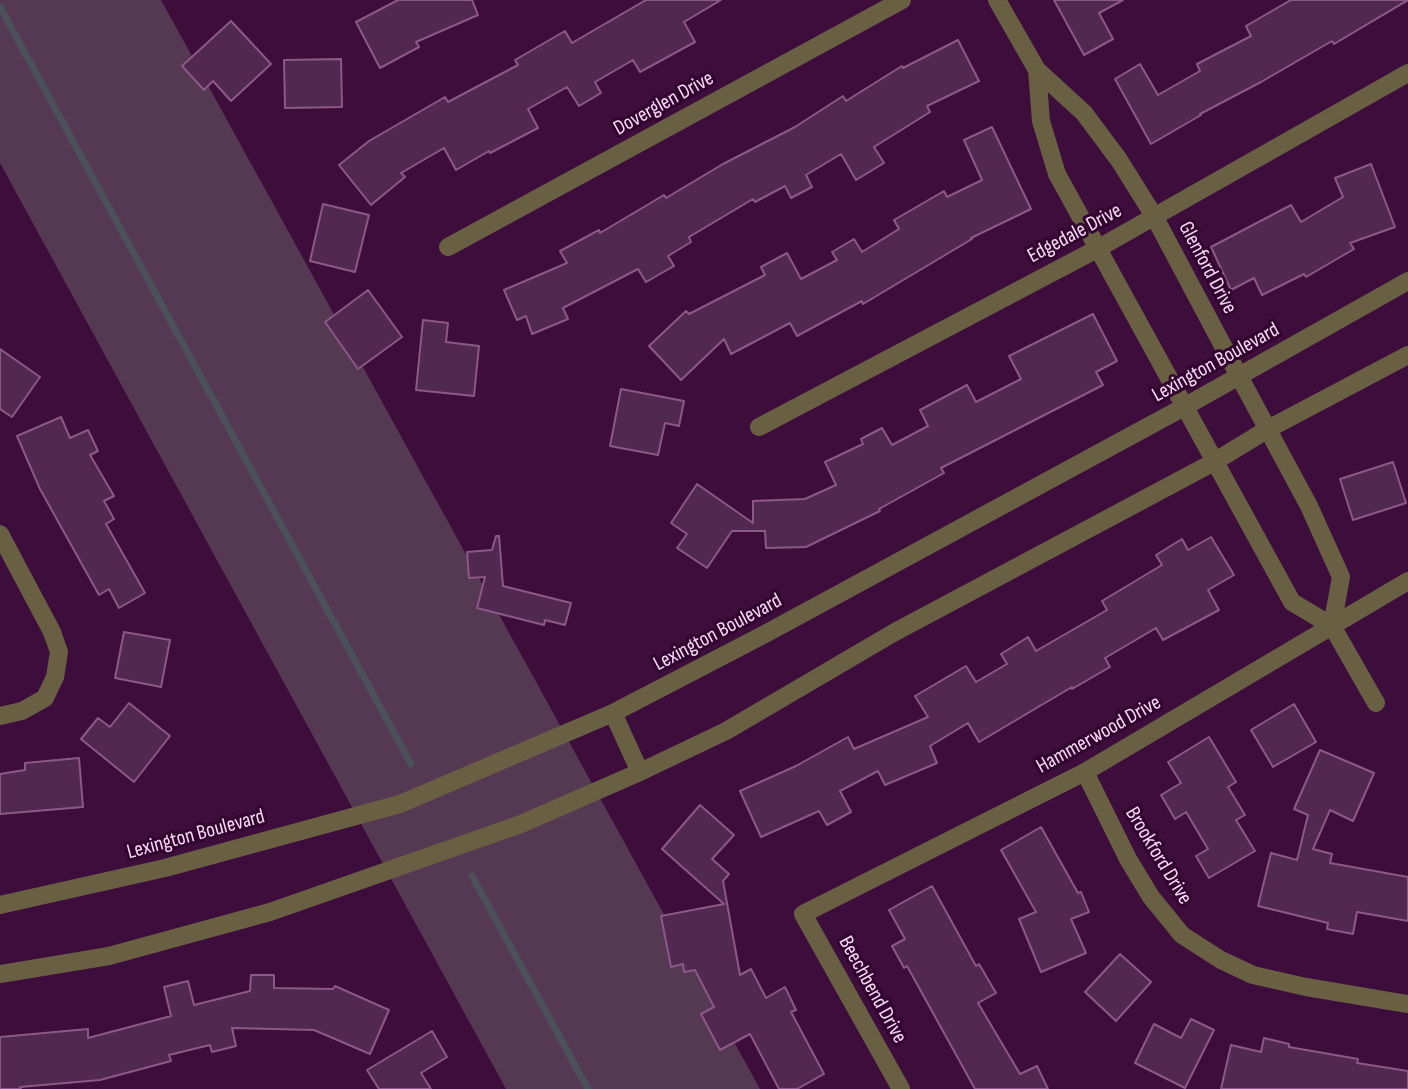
<!DOCTYPE html>
<style>
body{margin:0}
canvas{display:block;background:#3d0d3b}
</style>
<canvas width="1408" height="1089"></canvas>
<script>
const ctx = document.querySelector('canvas').getContext('2d');
ctx.lineJoin = 'round';
function fill(path, color) { ctx.fillStyle = color; ctx.fill(path, 'evenodd'); }
function strokePath(path, color, width, dash) { ctx.strokeStyle = color; ctx.lineWidth = width; ctx.lineCap = dash ? 'butt' : 'round'; ctx.setLineDash(dash || []); ctx.stroke(path); }
function drawText(font, color, halo, rows, align = 'center') {
  ctx.font = font + ' "Sofia Sans Condensed",sans-serif'; ctx.lineWidth = 6; ctx.setLineDash([]); ctx.textBaseline = 'middle'; ctx.strokeStyle = halo; ctx.fillStyle = color; for (const [text, x, y, turn = 0] of rows) {
    ctx.save(); ctx.translate(x, y); ctx.rotate((+turn || 0) * Math.PI / 180); ctx.textAlign = isNaN(turn) ? turn : align; if (halo) ctx.strokeText(text, 0, 0); ctx.fillText(text, 0, 0); ctx.restore();
  }
}
const green = new Path2D(`
 M0,0H161L760,1089H506L0,163Z`);
const stream = new Path2D(`
 M0,7L411,764
 M472,876L588,1089`);
const building = new Path2D(`
 M398,0H472L478,15L416,42L419,47L380,68L356,22Z
 M646,0H721L684,22L695,42L640,72L633,60L595,82L601,93L579,106L567,87L528,109L538,128L490,153L489,151L456,170L444,148L401,173L405,177L371,205L339,165L369,141L445,97L448,102L518,65L515,60L565,31L572,43Z
 M1054,0H1123L1099,13L1113,39L1084,55Z
 M1291,0H1408L1334,44L1332,41L1261,82L1200,114L1201,115L1151,144L1115,79L1140,64L1158,95L1200,71L1197,64L1251,36L1246,26Z
 M231,21L271,64L231,101L213,81L204,90L182,66Z
 M958,40L979,81L927,106L930,112L874,147L884,163L856,180L841,154L806,175L812,187L791,198L785,186L755,202L753,199L689,237L691,242L668,256L674,266L646,282L638,269L563,308L568,319L532,334L526,316L517,320L504,290L567,263L560,251L599,230L600,233L664,195L666,198L723,164L795,127L843,96L846,101L902,66L903,68Z
 M341,59L342,107L285,108L284,60Z
 M992,127L1031,209L971,238L972,239L863,304L862,301L797,336L790,323L731,354L724,339L681,380L649,346L686,311L689,314L765,275L761,267L787,253L801,279L837,260L832,252L854,239L862,252L899,229L894,220L944,191L947,197L982,180L964,140Z
 M1371,164L1395,227L1350,243L1354,249L1306,277L1304,274L1262,295L1254,278L1231,290L1211,247L1291,205L1301,222L1343,197L1335,178Z
 M323,204L369,215L355,272L310,261Z
 M368,290L402,337L358,369L325,322Z
 M1093,314L1117,361L1096,372L1103,385L941,468L944,473L879,509L880,511L806,547L766,548L765,531H732L707,568L677,548L687,534L671,523L697,484L753,523V501L805,499L836,485L825,462L863,444L861,439L882,428L892,445L928,426L920,410L967,385L976,402L1021,379L1009,356Z
 M423,320L448,323L446,342L479,346L474,396L416,390Z
 M0,349L40,377L12,417L0,409Z
 M621,389L684,401L679,426L665,423L658,455L610,446Z
 M61,417L70,438L88,430L98,451L90,455L114,496L104,501L114,519L106,524L145,593L119,608L109,589L99,595L40,489L17,436Z
 M1393,462L1406,503L1353,520L1340,479Z
 M496,536H499L503,586L571,603L565,625L545,620L544,625L477,608L485,577L469,578L467,552L492,550Z
 M1211,537L1234,575L1208,590L1219,610L1163,640L1156,628L1105,658L1110,667L1072,689V687L979,742L968,723L930,746L937,763L885,785L878,771L840,791L851,812L827,825L819,811L761,837L740,791L796,766L848,737L854,749L928,717L915,696L966,666L976,682L1007,664L1001,654L1028,637L1036,651L1107,610L1102,601L1162,565L1156,555L1182,539L1188,550Z
 M124,632L170,640L161,687L115,678Z
 M129,703L170,736L134,782L81,739L98,718L110,727Z
 M1294,704L1316,742L1273,767L1251,730Z
 M1209,737L1236,782L1228,787L1245,815L1236,820L1255,851L1209,878L1196,856L1208,849L1186,812L1175,819L1161,795L1181,783L1168,762Z
 M1320,750L1374,773L1353,821L1330,810L1313,849L1332,854L1330,863L1408,877V921L1357,912L1353,934L1327,929L1328,923L1258,906L1271,853L1297,860L1308,815L1294,809Z
 M79,758L83,807L0,814V774L25,770V763Z
 M700,805L734,835L712,859L729,874L723,881L740,975L751,969L766,998L785,987L796,1010L791,1012L824,1074L797,1089H779L750,1034L720,1050L701,1014L714,1007L695,970L684,972L683,964L671,967L661,916L724,904L662,849Z
 M1041,827L1078,893L1081,892L1089,912L1071,919L1086,953L1041,972L1019,919L1036,912L1001,850Z
 M932,886L976,966L979,964L996,993L978,1003L1020,1074L1037,1066L1048,1089H975L907,966L904,968L892,946L905,939L889,910Z
 M1120,954L1151,982L1116,1021L1085,992Z
 M251,975H274V988L333,989L335,986L389,1010L370,1054L314,1030L232,1028L236,1046L212,1052L210,1045L169,1055L171,1061L100,1080L20,1087L21,1089H0V1037L88,1029V1038L171,1016L164,987L188,981L194,1005L250,991Z
 M1191,1019L1214,1030L1185,1088L1135,1063L1154,1024L1181,1038Z
 M432,1031L447,1057L421,1073L431,1089H379L367,1070Z
 M1264,1038L1289,1044V1047L1358,1059L1357,1063L1408,1071V1089H1221L1231,1045L1261,1052Z`);
const minor = new Path2D(`
 M997,0L1037,70L1084,113L1119,160L1154,216L1239,376L1309,506L1341,577L1332,626
 M1037,70L1041,121L1057,174L1292,602L1332,626L1376,703
 M448,247L902,0
 M759,427L1097,249L1408,73
 M0,534L52,632L59,652L55,677L45,698L22,711L0,716
 M1085,772L1128,859L1151,897L1182,935L1221,960L1253,975L1306,987L1408,1004
 M901,1089L803,914L1085,772L1408,581`);
const tertiary = new Path2D(`
 M613,713L640,772
 M0,905L165,868L400,804L613,713L765,634L1184,407L1408,281
 M0,974L109,956L270,912L521,824L640,772L726,731L895,632L1214,462L1268,429L1408,355`);
const streetNames = [
 ["Doverglen Drive",664,104,-29],
 ["Edgedale Drive",1075,234,-28],
 ["Glenford Drive",1207,268,62],
 ["Lexington Boulevard",1216,363,-29],
 ["Lexington Boulevard",718,633,-28],
 ["Hammerwood Drive",1099,735,-29],
 ["Lexington Boulevard",196,835,-15],
 ["Brookford Drive",1158,856,59],
 ["Beechbend Drive",872,990,61]
];
fill(green, '#553952');
strokePath(stream, '#4b505b', 7);
fill(building, '#51284f');
strokePath(building, '#8c5888', 2);
strokePath(minor, '#695f43', 18);
strokePath(tertiary, '#695f43', 18);
drawText('21px', '#f9dbf6', '#320330', streetNames);
</script>
